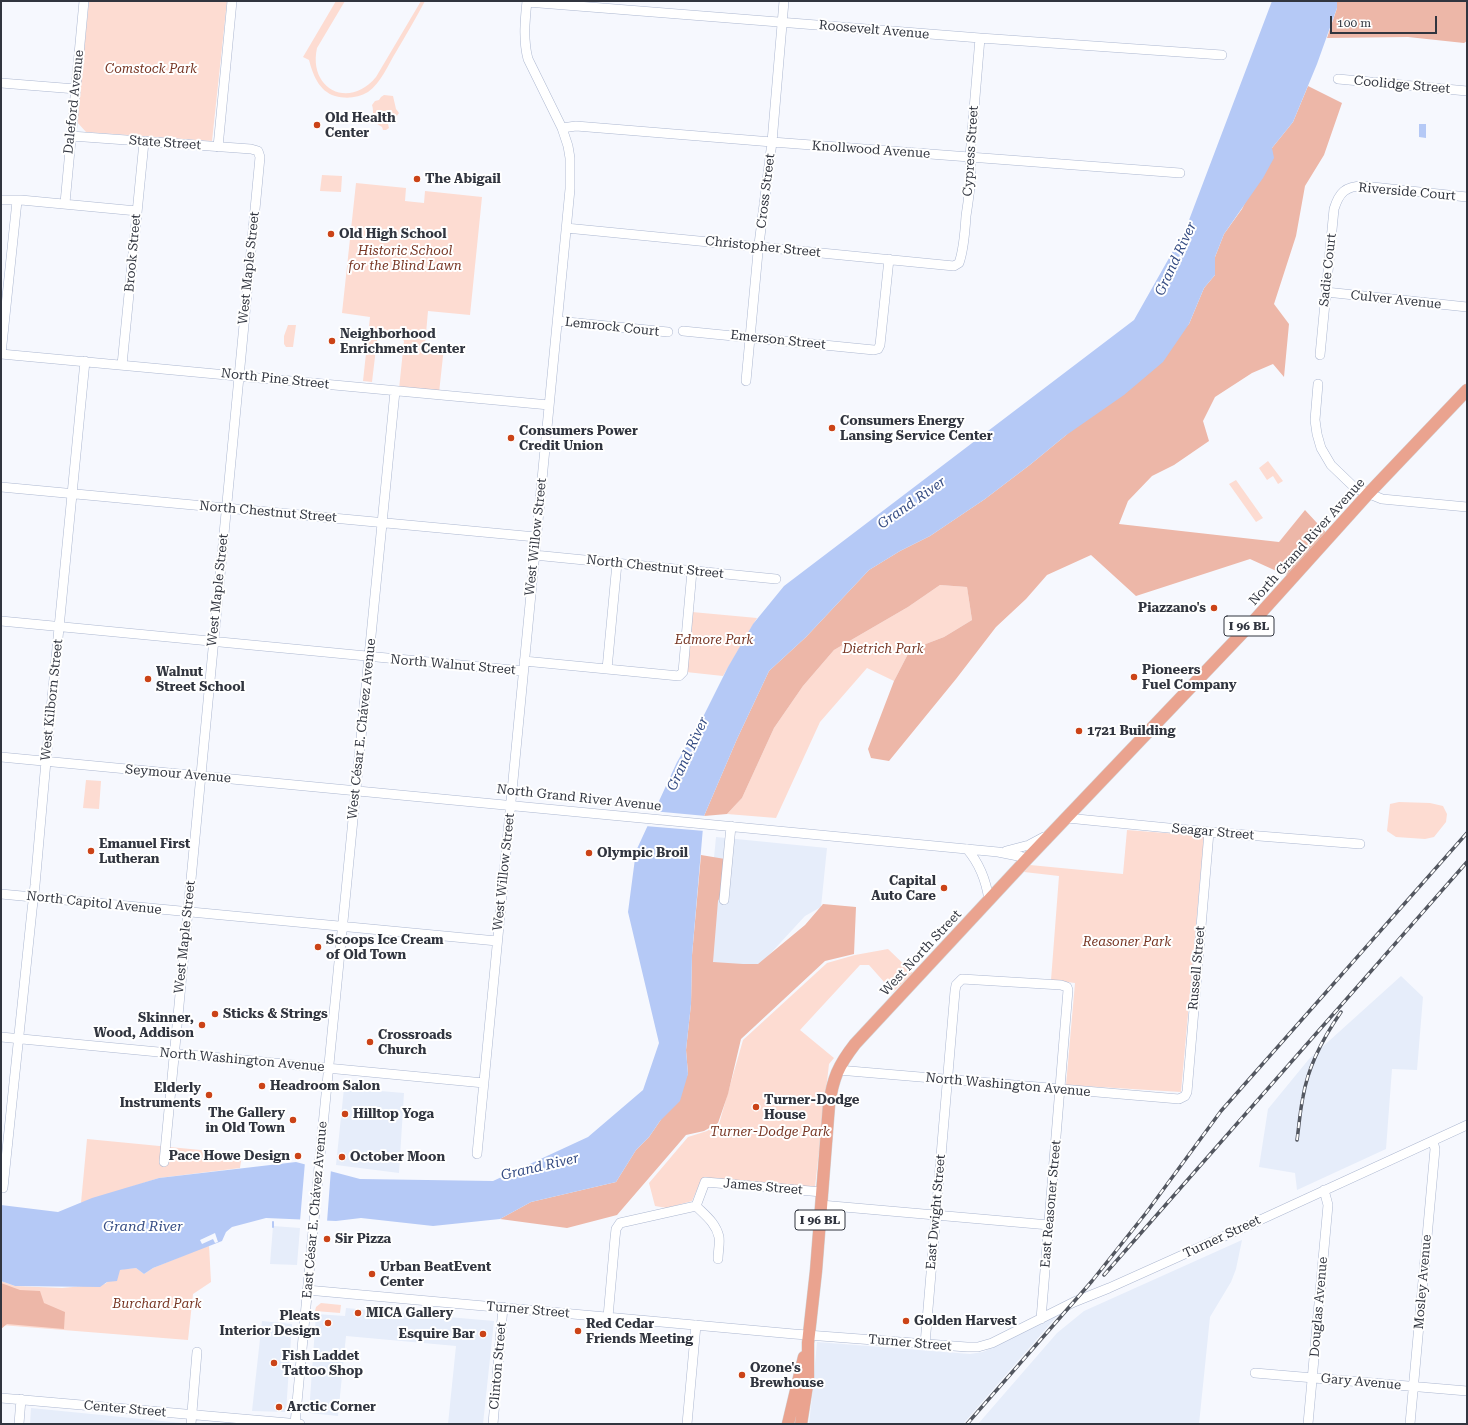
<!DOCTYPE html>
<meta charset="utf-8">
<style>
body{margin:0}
#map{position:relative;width:1468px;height:1425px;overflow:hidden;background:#f6f8fe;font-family:"Roboto Serif",serif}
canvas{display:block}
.frame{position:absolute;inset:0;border:2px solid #31353f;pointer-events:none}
.scale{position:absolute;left:1330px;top:16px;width:107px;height:18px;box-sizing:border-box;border:2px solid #31353f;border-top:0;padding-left:5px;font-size:12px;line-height:14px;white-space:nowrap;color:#31353f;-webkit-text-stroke:3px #fff;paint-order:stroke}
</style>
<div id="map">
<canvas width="1468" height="1425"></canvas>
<div class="frame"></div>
<div class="scale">100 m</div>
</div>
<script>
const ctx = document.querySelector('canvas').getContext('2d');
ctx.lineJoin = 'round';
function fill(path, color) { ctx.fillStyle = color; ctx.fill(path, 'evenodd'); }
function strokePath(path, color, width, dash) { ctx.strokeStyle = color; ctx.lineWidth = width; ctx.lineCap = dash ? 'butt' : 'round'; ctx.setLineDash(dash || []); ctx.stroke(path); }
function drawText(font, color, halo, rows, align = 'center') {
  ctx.font = font + ' "Roboto Serif",serif'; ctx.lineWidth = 4; ctx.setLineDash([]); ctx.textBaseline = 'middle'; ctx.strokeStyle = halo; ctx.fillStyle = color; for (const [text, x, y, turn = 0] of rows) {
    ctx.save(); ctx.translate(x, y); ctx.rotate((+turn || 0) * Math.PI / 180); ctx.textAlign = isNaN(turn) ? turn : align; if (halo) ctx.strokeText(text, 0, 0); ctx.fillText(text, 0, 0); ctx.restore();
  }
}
const built = new Path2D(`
 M716,837L827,848L821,907L805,916L758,967L704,962Z
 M1401,976L1423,997L1417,1070L1392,1069L1386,1149L1297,1190L1295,1173L1259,1167L1268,1109L1309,1059Z
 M344,1088L404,1093L399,1173L336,1165Z
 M273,1226L300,1228L297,1265L270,1264Z
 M1242,1240L1236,1269L1231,1282L1210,1317L1199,1424H978L1057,1333L1084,1311Z
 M346,1308L494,1321L483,1424H448L456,1346L346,1336L338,1416L309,1413L316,1314L345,1316Z
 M1058,1315L963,1424H809L812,1397L817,1342L970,1354L983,1352Z
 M262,1321L292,1324L286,1412L252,1411Z
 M31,1408L182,1423V1424H30Z`);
const green = new Path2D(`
 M89,1H227L212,141L86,132L77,122Z
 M336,1H345L317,48C308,89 349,110 376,77L421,1H425C416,18 406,35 396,52C388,65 381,83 368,92C358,98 346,99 335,96C319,91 313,75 309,60L303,57Z
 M384,95L393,96L396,109L399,113L396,117L393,118L388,124L389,128L386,130H383L382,127L374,122C372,116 374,111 372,105L375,101L379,100L381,97Z
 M322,175L342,176L341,192L320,191Z
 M356,183L406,188L405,201L424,203L425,191L482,197L470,315L428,311L425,345L444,347L439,393L399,389L404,341L396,333H384L377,340L372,382L363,381L370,317L342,313Z
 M288,325H296L293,347H286L284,344V336Z
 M1268,461L1283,481L1278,484L1273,476L1267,480L1259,468Z
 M1236,480L1263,518L1256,522L1229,484Z
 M940,585L967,587L972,620L944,637L910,650L894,681L867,668L820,722L776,818L727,814L742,798L774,728L803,686L834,650L908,607Z
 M692,612L757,618L723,676L686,672Z
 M86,780L101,781L99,809L83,808Z
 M1399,802L1430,803L1443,806L1447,814L1446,822L1434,837L1425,839L1396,837L1387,831L1390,804Z
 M1127,830L1204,836L1181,1092L1066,1085L1075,983L1051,980L1059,876L1024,872L1030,865L1123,874Z
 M888,949L913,973L893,992L869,965H860L800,1030L834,1058L829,1064L815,1187L702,1178L692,1201L667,1208L655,1206L649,1183L688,1137L707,1131L719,1124L743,1040L827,963L855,955Z
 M87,1139L242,1154L240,1168L159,1178L81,1203Z
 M209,1245L211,1282L193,1294L188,1340L1,1325V1281L15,1286L62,1288L105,1284L119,1270L124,1269L136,1268L144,1274L153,1268Z
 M321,1303L341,1305L340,1313L315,1311L316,1307Z`);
const forest = new Path2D(`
 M1337,1H1467V41L1464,43L1408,37L1327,38L1337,8Z
 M1308,86L1342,103L1324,155L1305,186L1296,236L1274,304L1289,324L1284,377L1273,364L1252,373L1215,397L1203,421L1209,441L1174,465L1152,476L1128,501L1119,524L1279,542L1305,510L1330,537L1296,576L1283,574L1250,559L1136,596L1091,555L1047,575L1026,599L996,627L956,679L889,761L871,758L868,749L894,681L910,650L944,637L972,620L967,587L940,585L908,607L834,650L803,686L774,728L742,798L727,814L704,816L737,739L769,671L806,637L869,570L900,551L930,536L985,499L1031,464L1065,436L1189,324L1204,288L1215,275V257L1224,234L1242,209L1272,148L1293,122Z
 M701,855L725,859L721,895L718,901L713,962L743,964H758L805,925L823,904L856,907L854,954L825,961L741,1039L728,1094L718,1123L704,1131L686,1135L617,1215L567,1228L500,1219L531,1202L616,1182L636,1150L649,1137L660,1121L688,1074L686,1050L691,1004L692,955Z
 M1,1283L20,1290L40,1291L44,1303L65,1312L64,1329L7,1324L1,1329Z`);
const water = new Path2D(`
 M1272,1H1337V8L1317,64L1293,122L1272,148L1274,158L1263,178L1224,234L1215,257V275L1204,288L1189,324L1163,362L1124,395L1065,436L1031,464L985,499L930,536L900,551L869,570L806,637L769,671L737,739L704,816L692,955L691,1004L686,1050L688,1074L680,1101L660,1121L649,1137L636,1150L616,1182L531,1202L500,1219L433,1226L361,1218L336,1221L266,1218L232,1227L226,1232L222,1241L153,1268L144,1274L136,1268L120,1270L117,1281L107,1282L100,1287L15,1286L1,1281V1205L58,1212L92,1198L159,1178L296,1162L360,1179L493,1181L588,1137L643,1090L659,1043L628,912L636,851L677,762L700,723L728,667L753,624L784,586L1134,320L1186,228Z
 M1419,124H1426V138L1419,137Z`);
const pier = new Path2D(`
 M652,811L706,816L705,831L645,826Z
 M305,1162L331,1169L327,1222L300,1221Z
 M215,1233L218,1242L215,1243L213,1239L202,1244L200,1240Z`);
const stream = new Path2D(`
 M273,1227V1222`);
const minor = new Path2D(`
 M527,2L980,38L1222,55
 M1338,79L1467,91
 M1,83L76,89
 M562,128L576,126L772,142L1180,173
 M71,136L251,149L258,151L260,157L164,1162
 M218,147L232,1
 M1,200H21L137,211
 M65,203L84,1
 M566,228L954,266L959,263C964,249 965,232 966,216C969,197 972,177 970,157L980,38
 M1326,292L1467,307
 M557,321L668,332
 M683,331L874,350L878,349L880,345L889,259
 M1,354L549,405
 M1,354L17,201
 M1320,355L1334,209C1339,193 1345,186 1363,186L1467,197
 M122,365L144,142
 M746,381L758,252L772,142L784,1
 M1318,384L1315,420L1317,434L1321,448L1331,465L1355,488L1382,499L1467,507
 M1,487L536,537
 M534,555L776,579
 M1,621L523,671
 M524,661L679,676L683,672L692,571
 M607,669L617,563
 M1,757L998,852L1028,858
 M1067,818L1209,832L1360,844
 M967,849C980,864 986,880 989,900
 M1006,851L1029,845L1044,837
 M1,894L497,941
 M724,900L731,826
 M1,1037L484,1083
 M838,1070L1179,1099L1185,1096L1187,1092L1209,832
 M477,1154L570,189V158L568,146L562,128L528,59C523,40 525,20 527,1
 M3,1188L32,910L35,885L46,761L85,361
 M821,1205L1049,1225
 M696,1206C705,1215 716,1223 719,1237C720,1244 718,1252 718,1259
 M307,1290L794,1334L967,1347H978L992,1343L1074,1302L1109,1288L1247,1226L1467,1125
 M608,1317L615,1238L616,1229L620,1223L696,1206L705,1182L822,1192
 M925,1344L955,991L956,985L962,979L1061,985L1067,987L1068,990L1041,1319
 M1255,1373L1467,1391
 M1,1398L300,1424
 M19,1424L21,1399
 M191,1424L197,1352
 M295,1424L320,1156L395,391
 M493,1424L503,1307
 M687,1424L696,1325
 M1308,1424L1328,1205L1324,1190
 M1410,1424L1435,1149L1433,1141`);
const major = new Path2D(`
 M788,1424L804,1357
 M801,1424L808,1379V1343L816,1271L829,1105C833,1078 838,1066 855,1044L1028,858L1250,625L1368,494L1467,390`);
const rail = new Path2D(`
 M1297,1140C1299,1126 1300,1111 1303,1097C1308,1066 1323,1038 1341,1012
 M1104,1275L1467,862
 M967,1424L1092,1281L1146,1213L1221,1111L1467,833`);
const markers = [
 [317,125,4,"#cb4317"],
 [417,179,4,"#cb4317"],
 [331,234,4,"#cb4317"],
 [332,341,4,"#cb4317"],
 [832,428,4,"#cb4317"],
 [511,438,4,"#cb4317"],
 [1214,608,4,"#cb4317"],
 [1134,677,4,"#cb4317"],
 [148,679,4,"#cb4317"],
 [1079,731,4,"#cb4317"],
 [91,851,4,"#cb4317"],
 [589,853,4,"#cb4317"],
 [944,888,4,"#cb4317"],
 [318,947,4,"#cb4317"],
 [215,1014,4,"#cb4317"],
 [202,1025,4,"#cb4317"],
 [370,1042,4,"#cb4317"],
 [262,1086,4,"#cb4317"],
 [209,1095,4,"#cb4317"],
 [756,1107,4,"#cb4317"],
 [345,1114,4,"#cb4317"],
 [293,1120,4,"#cb4317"],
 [298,1156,4,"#cb4317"],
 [342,1157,4,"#cb4317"],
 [327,1239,4,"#cb4317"],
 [372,1274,4,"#cb4317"],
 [358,1313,4,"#cb4317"],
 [906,1321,4,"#cb4317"],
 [328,1323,4,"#cb4317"],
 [578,1331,4,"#cb4317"],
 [483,1334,4,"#cb4317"],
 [274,1363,4,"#cb4317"],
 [742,1375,4,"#cb4317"],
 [279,1407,4,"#cb4317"]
];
const shields = [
 [1249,626,50],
 [820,1220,50]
];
const shieldNames = [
 ["I 96 BL",1249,626],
 ["I 96 BL",820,1220]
];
const streetNames = [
 ["Roosevelt Avenue",874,30,5],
 ["Coolidge Street",1402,85,5],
 ["Daleford Avenue",74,102,-84],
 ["State Street",165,143,4],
 ["Knollwood Avenue",871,150,4],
 ["Cypress Street",971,151,-86],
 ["Cross Street",766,191,-83],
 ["Riverside Court",1407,192,5],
 ["Christopher Street",763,247,6],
 ["Brook Street",133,253,-85],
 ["West Maple Street",249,268,-84],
 ["Sadie Court",1328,270,-84],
 ["Culver Avenue",1396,300,6],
 ["Lemrock Court",612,327,6],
 ["Emerson Street",778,340,6],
 ["North Pine Street",275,379,6],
 ["North Chestnut Street",268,512,5],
 ["West Willow Street",536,537,-84],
 ["North Grand River Avenue",1307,542,-48],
 ["North Chestnut Street",655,567,6],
 ["West Maple Street",218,590,-84],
 ["North Walnut Street",453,665,5],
 ["West Kilborn Street",52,700,-84],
 ["West César E. Chávez Avenue",362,729,-84],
 ["Seymour Avenue",178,774,5],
 ["North Grand River Avenue",579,798,6],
 ["Seagar Street",1213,832,5],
 ["West Willow Street",504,872,-84],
 ["North Capitol Avenue",94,903,6],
 ["West Maple Street",185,937,-84],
 ["West North Street",921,953,-47],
 ["Russell Street",1197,968,-85],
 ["North Washington Avenue",242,1060,5],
 ["North Washington Avenue",1008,1085,5],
 ["James Street",763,1187,5],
 ["East Reasoner Street",1051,1204,-85],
 ["East César E. Chávez Avenue",315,1210,-85],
 ["East Dwight Street",936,1212,-85],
 ["Turner Street",1222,1237,-25],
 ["Mosley Avenue",1423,1282,-85],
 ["Douglas Avenue",1319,1307,-85],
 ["Turner Street",528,1310,5],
 ["Turner Street",910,1343,5],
 ["Clinton Street",498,1366,-85],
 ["Gary Avenue",1361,1382,5],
 ["Center Street",125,1409,5]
];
const parkNames = [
 ["Comstock Park",151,69],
 ["Historic School",405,251],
 ["for the Blind Lawn",405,266],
 ["Edmore Park",714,640],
 ["Dietrich Park",883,649],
 ["Reasoner Park",1127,942],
 ["Turner-Dodge Park",770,1132],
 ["Burchard Park",157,1304]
];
const poiNames = [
 ["Old Health",325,118],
 ["Center",325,133],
 ["The Abigail",425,179],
 ["Old High School",339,234],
 ["Neighborhood",340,334],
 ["Enrichment Center",340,349],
 ["Consumers Energy",840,421],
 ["Lansing Service Center",840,436],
 ["Consumers Power",519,431],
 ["Credit Union",519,446],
 ["Piazzano's",1206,608,"right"],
 ["Pioneers",1142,670],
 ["Fuel Company",1142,685],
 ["Walnut",156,672],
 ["Street School",156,687],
 ["1721 Building",1087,731],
 ["Emanuel First",99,844],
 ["Lutheran",99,859],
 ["Olympic Broil",597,853],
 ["Capital",936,881,"right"],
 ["Auto Care",936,896,"right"],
 ["Scoops Ice Cream",326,940],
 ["of Old Town",326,955],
 ["Sticks & Strings",223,1014],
 ["Skinner,",194,1018,"right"],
 ["Wood, Addison",194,1033,"right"],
 ["Crossroads",378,1035],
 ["Church",378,1050],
 ["Headroom Salon",270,1086],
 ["Elderly",201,1088,"right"],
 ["Instruments",201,1103,"right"],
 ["Turner-Dodge",764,1100],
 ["House",764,1115],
 ["The Gallery",285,1113,"right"],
 ["in Old Town",285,1128,"right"],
 ["Hilltop Yoga",353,1114],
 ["Pace Howe Design",290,1156,"right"],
 ["October Moon",350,1157],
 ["Sir Pizza",335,1239],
 ["Urban BeatEvent",380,1267],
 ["Center",380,1282],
 ["MICA Gallery",366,1313],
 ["Pleats",320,1316,"right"],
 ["Interior Design",320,1331,"right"],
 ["Golden Harvest",914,1321],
 ["Red Cedar",586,1324],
 ["Friends Meeting",586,1339],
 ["Esquire Bar",475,1334,"right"],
 ["Fish Laddet",282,1356],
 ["Tattoo Shop",282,1371],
 ["Ozone's",750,1368],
 ["Brewhouse",750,1383],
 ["Arctic Corner",287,1407]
];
const waterNames = [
 ["Grand River",1176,259,-65],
 ["Grand River",912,503,-35],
 ["Grand River",688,754,-65],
 ["Grand River",540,1167,-13],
 ["Grand River",143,1227]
];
fill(built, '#e6edfa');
fill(green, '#fddcd2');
fill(forest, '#edb7a8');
fill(water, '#b5c9f6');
fill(pier, '#f6f8fe');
strokePath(stream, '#b5c9f6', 2);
strokePath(minor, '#acb7d0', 10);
strokePath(major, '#d2d3d5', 13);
strokePath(minor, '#fff', 9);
strokePath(major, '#eaa38f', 12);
strokePath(rail, '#535760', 3.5);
strokePath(rail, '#fff', 2, [6]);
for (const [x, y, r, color] of markers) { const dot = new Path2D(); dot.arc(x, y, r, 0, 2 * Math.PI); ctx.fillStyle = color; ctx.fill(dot); strokePath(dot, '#fff', 1.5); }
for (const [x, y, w] of shields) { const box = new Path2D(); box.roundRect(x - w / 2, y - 10, w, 20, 3); ctx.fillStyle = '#fff'; ctx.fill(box); strokePath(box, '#31353f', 1); }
drawText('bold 12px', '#31353f', null, shieldNames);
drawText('13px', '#31353f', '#fff', streetNames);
drawText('italic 13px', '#773624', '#fff', parkNames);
drawText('bold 13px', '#31353f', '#fff', poiNames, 'left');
drawText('italic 14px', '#364d84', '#fff', waterNames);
</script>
